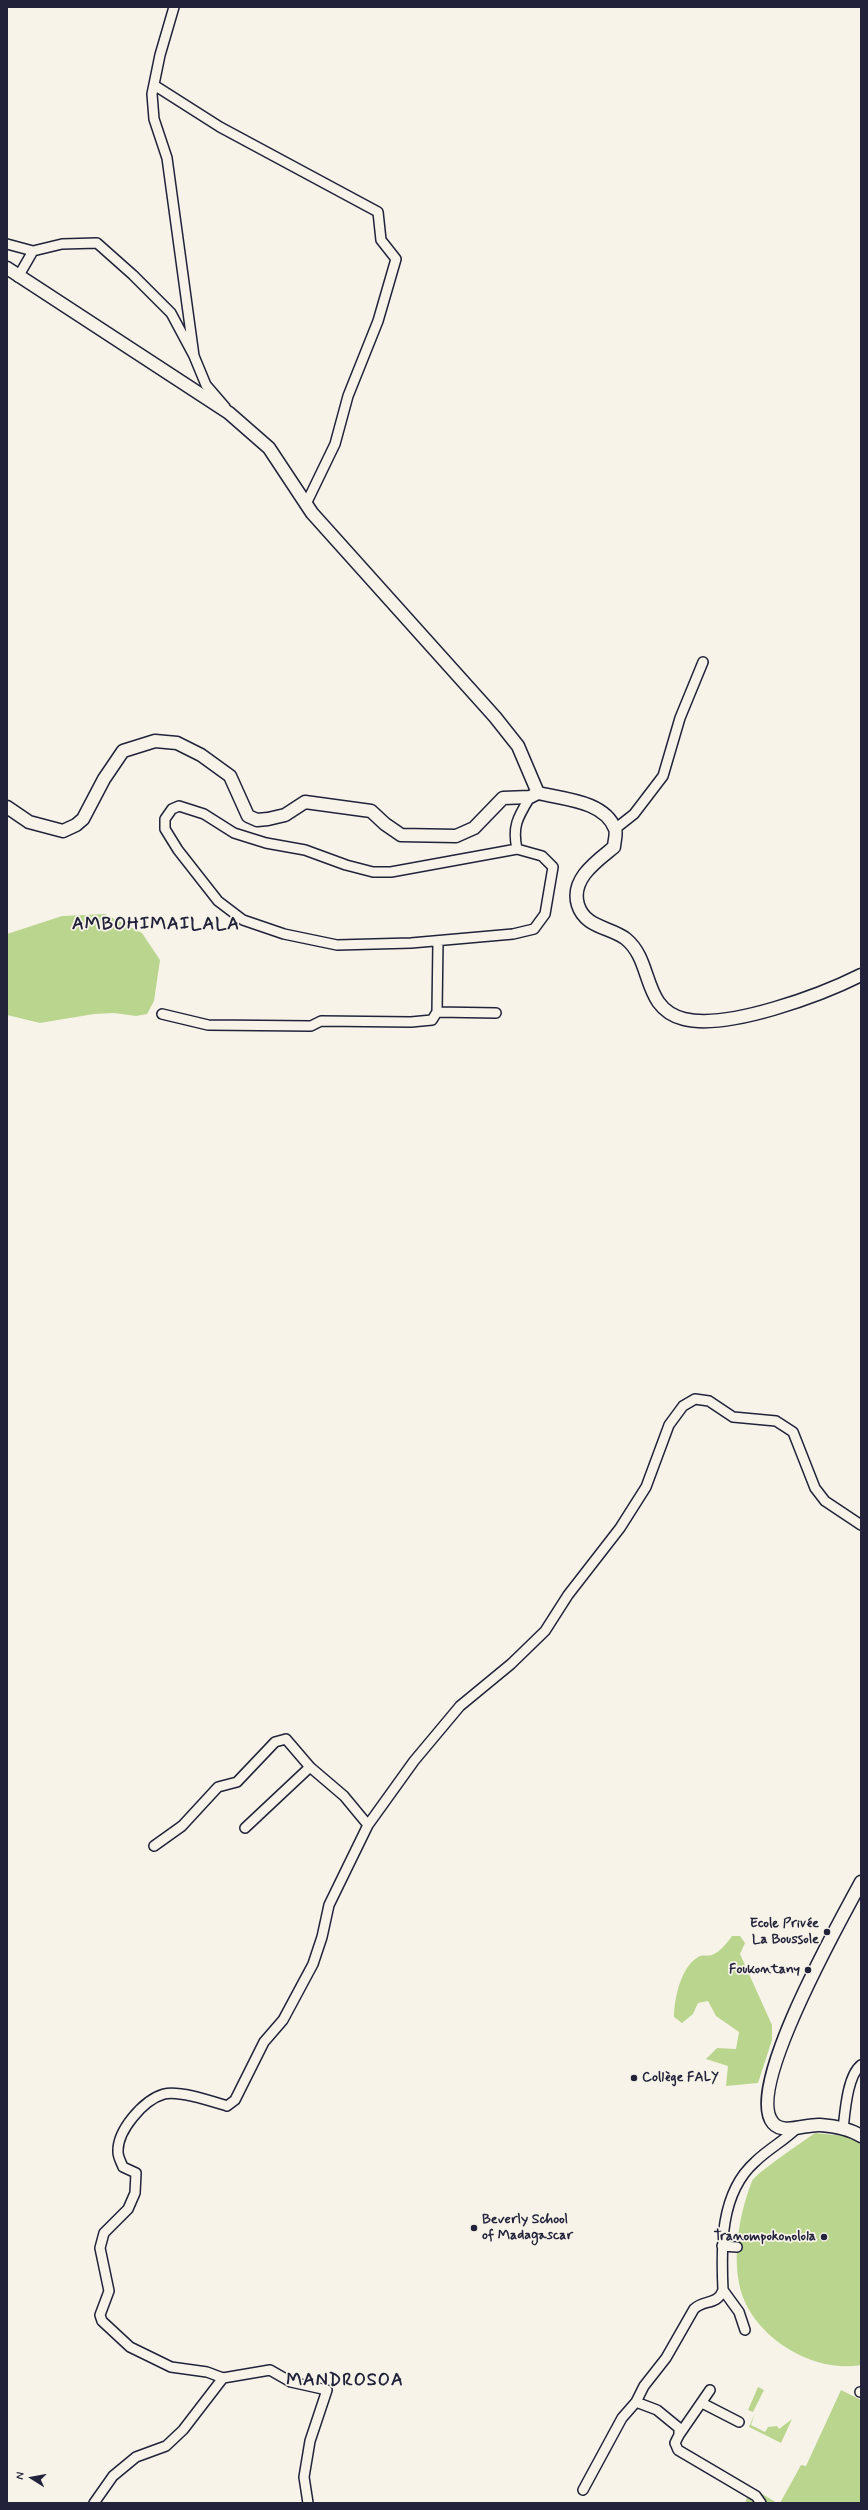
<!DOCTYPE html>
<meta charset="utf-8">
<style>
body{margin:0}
#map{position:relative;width:868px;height:2510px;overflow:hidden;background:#f7f3e8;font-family:Mynerve,sans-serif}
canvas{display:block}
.frame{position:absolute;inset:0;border:8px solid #22223b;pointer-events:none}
.north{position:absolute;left:12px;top:2458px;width:40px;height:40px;-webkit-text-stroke:3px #f7f3e8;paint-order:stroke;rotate:281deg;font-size:11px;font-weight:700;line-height:16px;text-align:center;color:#22223b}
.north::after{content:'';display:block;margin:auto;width:14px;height:18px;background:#22223b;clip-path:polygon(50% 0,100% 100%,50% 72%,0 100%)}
</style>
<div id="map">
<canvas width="868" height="2510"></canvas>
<div class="frame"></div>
<div class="north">N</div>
</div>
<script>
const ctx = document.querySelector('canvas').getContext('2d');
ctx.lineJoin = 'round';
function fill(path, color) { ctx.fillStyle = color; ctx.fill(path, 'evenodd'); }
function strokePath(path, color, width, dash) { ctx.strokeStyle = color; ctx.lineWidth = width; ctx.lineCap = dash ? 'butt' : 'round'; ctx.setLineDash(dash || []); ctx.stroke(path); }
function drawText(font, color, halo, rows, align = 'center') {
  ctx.font = font + ' Mynerve,sans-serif'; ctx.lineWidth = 3.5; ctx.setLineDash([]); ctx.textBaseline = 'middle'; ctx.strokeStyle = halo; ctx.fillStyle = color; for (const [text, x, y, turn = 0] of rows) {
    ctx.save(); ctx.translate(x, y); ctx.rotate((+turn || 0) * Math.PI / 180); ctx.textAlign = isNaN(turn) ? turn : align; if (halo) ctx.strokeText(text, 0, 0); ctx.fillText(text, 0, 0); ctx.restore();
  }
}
const green = new Path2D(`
 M105,914L142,933L160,960L154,1001L147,1014L136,1016L114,1013L94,1014L40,1023L7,1015V934L62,916Z
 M732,1936H740L745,1943L740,1954L772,2025V2040L758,2083L726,2086L728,2066L706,2059L717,2048L736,2049L739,2032L716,2016L708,2001L698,2003L693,2014L682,2023L674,2017C674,1999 681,1965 700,1956C703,1955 708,1956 712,1955C720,1952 727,1943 732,1936Z
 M815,2133L845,2136L861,2143V2365C811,2374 748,2334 739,2283C733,2250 740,2212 752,2181C756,2173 804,2141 815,2133Z
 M758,2387L764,2390L753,2412L748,2410Z
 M841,2390L861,2400V2503H780L801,2465L806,2466Z
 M755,2413L751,2425L765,2432L768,2427L777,2426L779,2429L792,2419L781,2443L749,2427Z
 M751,2487L777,2503H745Z`);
const street = new Path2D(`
 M174,7L160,55L152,94L154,119L167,158L194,356
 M154,85L220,127L378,212L381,240L396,259L378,321L348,396L335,444L306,504
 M7,244L33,251L62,244L97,243L133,275L171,313L194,356L206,385L225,407
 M18,277L33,251
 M615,829L634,814L663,776L680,718L703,662
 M517,849L391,872H373L346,865L305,850L266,843L234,833L204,814L179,806L172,809L165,819V829L178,850L218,901L243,920L284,934L337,945L411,943L513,934L534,929L545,914L553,867L542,856L517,849C512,826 518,817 530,797
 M438,941L437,1012L496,1013
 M162,1014L208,1025L311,1026L321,1021L411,1022L432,1020L437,1012
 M245,1828L310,1767L344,1796L368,1825
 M154,1846L182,1826L218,1787L237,1782L275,1742L286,1739L310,1767
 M843,2129C845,2113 847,2076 861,2065
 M722,2246L737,2247
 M723,2290L739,2312L745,2330
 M860,2392H861
 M636,2402L657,2410L679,2428V2435L675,2443L678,2450L756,2496L761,2503
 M702,2403L739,2422
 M679,2435L710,2390
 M583,2490L622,2418L636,2402L644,2386L666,2358L694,2309C704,2299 717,2306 723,2290C721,2247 720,2193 755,2162C768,2149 784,2141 797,2128
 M94,2503L113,2476L136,2457L166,2446L183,2430L223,2378
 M308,2503L304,2477L310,2441L327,2390L291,2382L270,2370L223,2378L207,2372L171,2367L130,2347L102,2321L100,2315L109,2291L100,2248L104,2233L128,2209L135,2193L136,2173L123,2167C121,2162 118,2157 118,2152C117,2131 143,2100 164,2094C179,2090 211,2101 227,2106L235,2100L264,2042L283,2020L313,1964L322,1937L329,1905L368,1825L414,1761L460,1706L511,1664L545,1631L568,1595L620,1528L646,1487L669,1425L683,1406L695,1399L709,1401L733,1417L776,1421L793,1432L815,1488L825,1501L861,1525`);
const secondary = new Path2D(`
 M7,268L229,413L269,448L312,513L495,717L518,746L538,793
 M7,807L29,822L63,831L76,825L83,819L104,779L123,751L155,741L177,743L201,755L230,776L248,816L257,820L268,819L285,815L305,802L371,811L385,824L401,835L456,836L474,828L503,798L530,797L538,793C563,799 605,801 615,829C617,834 614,842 614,847C597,861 570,879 578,905C585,928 611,927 626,939C654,962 641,1008 684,1019C728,1030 821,995 861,975
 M861,1882C842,1918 744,2089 773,2123C783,2135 806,2124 820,2125C833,2126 850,2129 861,2136`);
const markers = [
 [827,1932,4,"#22223b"],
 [808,1970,4,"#22223b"],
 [634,2078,4,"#22223b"],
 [474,2228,4,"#22223b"],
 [824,2237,4,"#22223b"]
];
const poiNames = [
 ["Ecole Privée",819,1924],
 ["La Boussole",819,1940],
 ["Foukontany",800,1970],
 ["Collège FALY",642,2078,"left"],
 ["Beverly School",482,2220,"left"],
 ["of Madagascar",482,2236,"left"],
 ["Tranompokonolola",816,2237]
];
const districtNames = [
 ["AMBOHIMAILALA",156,925],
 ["MANDROSOA",345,2381]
];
fill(green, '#bad68e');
strokePath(street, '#22223b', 12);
strokePath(secondary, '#22223b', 15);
strokePath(street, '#f7f3e8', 9);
strokePath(secondary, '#f7f3e8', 12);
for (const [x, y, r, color] of markers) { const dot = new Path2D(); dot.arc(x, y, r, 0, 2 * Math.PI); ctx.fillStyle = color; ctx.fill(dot); strokePath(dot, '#f7f3e8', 1.5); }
drawText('bold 14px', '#22223b', '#f7f3e8', poiNames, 'right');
ctx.letterSpacing = '1px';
drawText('bold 18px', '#22223b', '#f7f3e8', districtNames);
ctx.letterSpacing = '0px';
</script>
